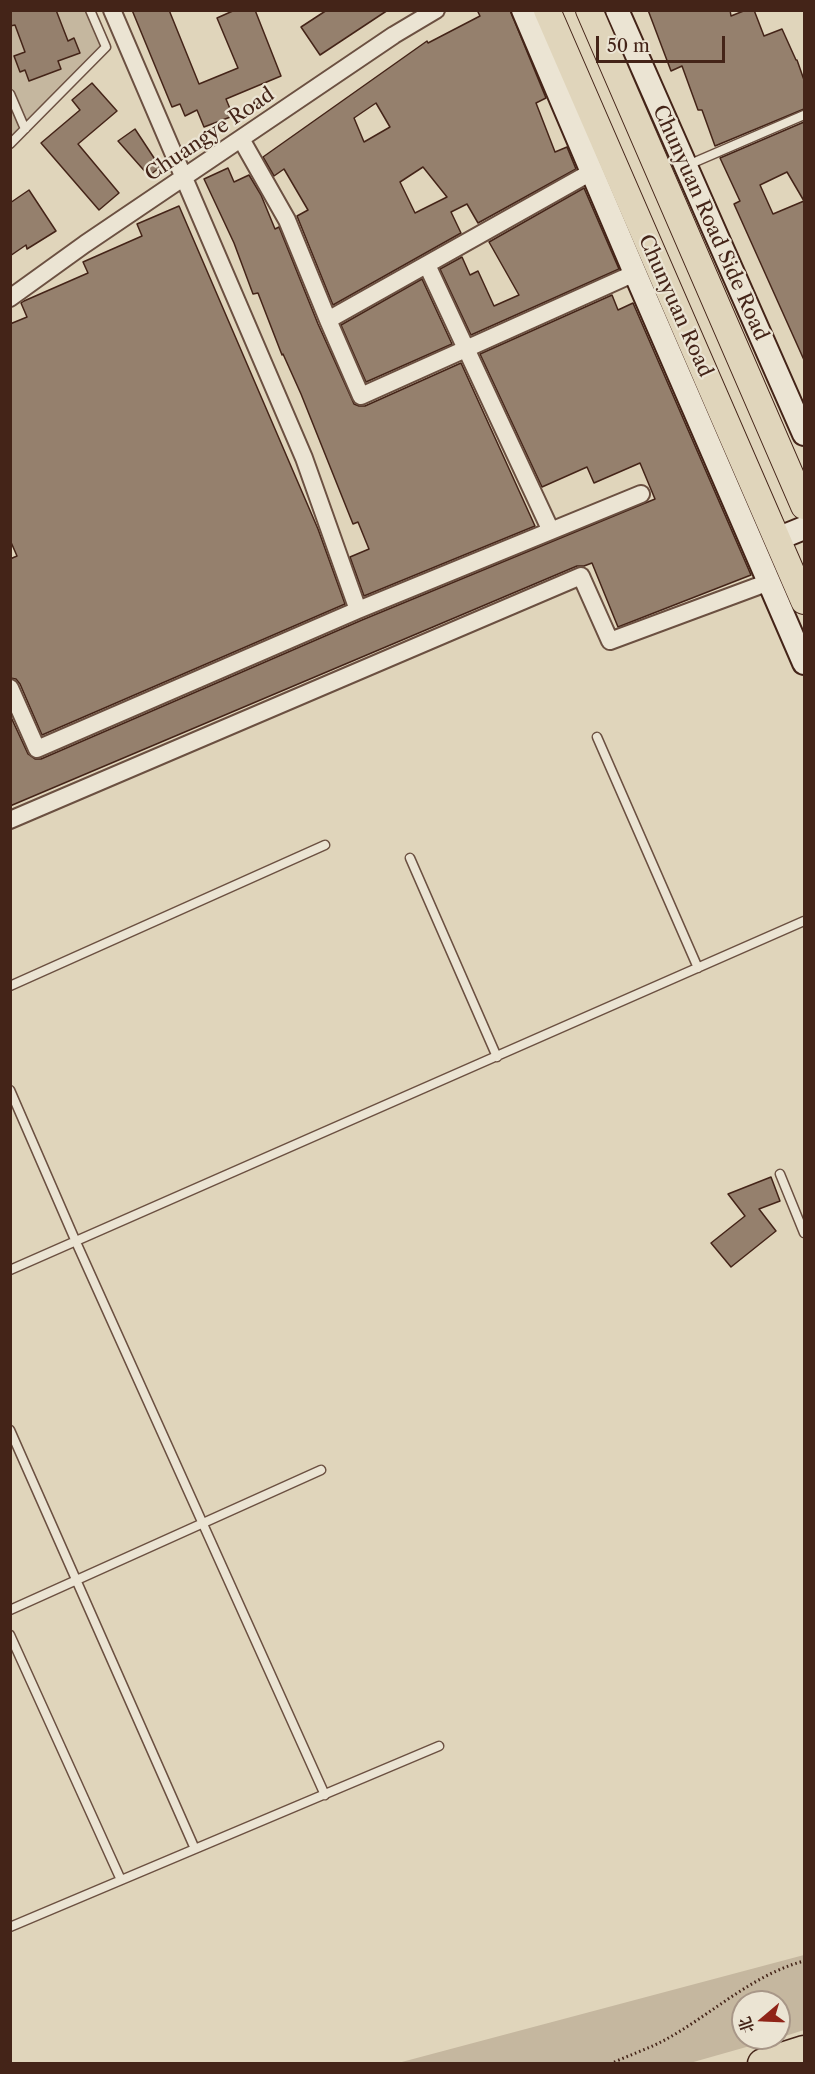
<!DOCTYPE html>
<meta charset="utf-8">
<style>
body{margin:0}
#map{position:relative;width:815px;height:2074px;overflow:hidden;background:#e0d5bb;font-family:"Libre Caslon Text","Noto Serif SC",serif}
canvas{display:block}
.frame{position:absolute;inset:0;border:12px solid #442418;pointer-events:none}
.north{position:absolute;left:731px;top:1990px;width:60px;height:60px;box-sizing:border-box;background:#ebe4d3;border:2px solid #a89788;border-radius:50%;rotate:251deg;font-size:16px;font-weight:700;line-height:24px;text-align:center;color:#442418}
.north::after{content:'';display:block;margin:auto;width:21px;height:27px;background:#8f2418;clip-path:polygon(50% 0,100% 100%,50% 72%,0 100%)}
.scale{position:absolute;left:596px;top:36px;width:129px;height:27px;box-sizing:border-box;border:3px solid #442418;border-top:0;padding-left:8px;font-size:18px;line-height:21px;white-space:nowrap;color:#442418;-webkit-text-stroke:4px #ebe4d3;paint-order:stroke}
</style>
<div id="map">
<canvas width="815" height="2074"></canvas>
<div class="frame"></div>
<div class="north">北</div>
<div class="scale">50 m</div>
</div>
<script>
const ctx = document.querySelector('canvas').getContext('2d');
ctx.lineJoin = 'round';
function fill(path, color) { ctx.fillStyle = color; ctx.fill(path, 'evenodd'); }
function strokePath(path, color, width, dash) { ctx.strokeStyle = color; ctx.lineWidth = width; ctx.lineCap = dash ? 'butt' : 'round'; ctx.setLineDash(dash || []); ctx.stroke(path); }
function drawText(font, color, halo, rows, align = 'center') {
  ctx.font = font + ' "Libre Caslon Text",serif'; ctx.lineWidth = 4.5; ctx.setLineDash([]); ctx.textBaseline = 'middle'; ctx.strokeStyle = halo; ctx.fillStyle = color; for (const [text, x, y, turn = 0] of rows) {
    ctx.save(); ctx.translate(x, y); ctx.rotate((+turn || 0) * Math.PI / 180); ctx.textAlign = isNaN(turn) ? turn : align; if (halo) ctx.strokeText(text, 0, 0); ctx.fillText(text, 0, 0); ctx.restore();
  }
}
const green = new Path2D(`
 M11,11H90L106,47L11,144Z
 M804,1955V2030L779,2038V2002H743V2038H778L690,2063H398Z`);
const building = new Path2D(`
 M10,10H56L68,41L74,38L80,53L58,61L61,69L29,81L25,70L20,72L14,56L25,52L15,25L10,26Z
 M132,10H169L199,84L238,68L217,18L235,10H255L281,76L226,99L233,116L204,127L197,110L185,116L180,104L172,107Z
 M327,10H388L320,55L301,27Z
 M477,10H510L546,98L536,103L555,152L567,147L576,169L478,223L467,204L451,212L461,233L333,305L297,216L308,210L284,169L274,176L263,157L427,41L428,43L480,16ZM376,103L390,127L364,142L354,118ZM423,167L447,197L415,213L400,182Z
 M648,10H730L731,16L746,10H754L764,36L782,29L796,60H797L804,80V109L715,146L702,110H698L682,66L671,71Z
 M92,83L117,111L78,144L119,193L99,210L41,143L80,110L72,100Z
 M804,122V360L734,204L740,201L720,158ZM787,172L804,201L773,214L760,185Z
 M135,129L160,167L149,176L118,141Z
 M228,168L234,182L249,175L261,195L275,229L279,227L318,324L354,404L359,406H365L461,363L535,526L364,596L350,557L369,549L358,522L353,524L301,394L283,354L282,355L258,293L253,294L234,243L204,179Z
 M584,188L619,269L471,335L440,269L462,257L470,275L478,271L494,306L519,295L489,242Z
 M29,190L56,231L27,249L26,245L10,256V203Z
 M179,206L318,529L345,604L42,735L20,684L16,679L10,678V559L17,556L10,540V324L27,317L21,303L24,301L88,273L83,262L142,236L137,224Z
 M422,279L452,344L366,382L341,325Z
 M612,295L618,310L633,303L751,575L618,627L592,563L584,566H577L10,806V715L28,754L35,759H41L362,620L655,499L640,463L594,483L587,467L542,487L480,354Z
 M771,1177L780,1201L759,1209L776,1231L731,1267L711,1243L745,1216L728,1194Z`);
const path = new Path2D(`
 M610,2064C627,2056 645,2050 661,2042C709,2017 751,1975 804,1961`);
const lane = new Path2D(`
 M10,94L25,129
 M10,144L106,47L90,10
 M688,165L804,115
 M597,737L698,968
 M410,858L497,1057
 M10,986L325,845
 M10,1090L76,1242L325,1795
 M780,1174L804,1233
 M10,1270L804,921
 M10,1430L195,1849
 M10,1610L321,1470
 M10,1635L121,1880
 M10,1927L439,1746`);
const street = new Path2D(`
 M112,10L304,458L358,610
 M241,139L287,220L328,320
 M593,171L328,320L361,396L635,273
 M427,265L551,531
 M10,298L85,244L394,35L436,10
 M10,688L37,749L358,610L641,494
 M10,820L581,576L610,641L769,582`);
const secondary = new Path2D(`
 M523,10L635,273L804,663
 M617,10L804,434
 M777,539L804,528`);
const primary = new Path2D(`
 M547,10L804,601
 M589,10L804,506`);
const highway = new Path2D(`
 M763,2064L804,2051`);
const streetNames = [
 ["Chuangye Road",210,135,-34],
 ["Chunyuan Road Side Road",710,223,66],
 ["Chunyuan Road",675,306,66]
];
fill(green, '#c5b79f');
fill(building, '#95806d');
strokePath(building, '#442418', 1.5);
strokePath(lane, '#6b5041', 11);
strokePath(street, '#6b5041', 20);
strokePath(secondary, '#442418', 26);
strokePath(primary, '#442418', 28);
strokePath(highway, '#442418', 33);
strokePath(path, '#442418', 3, [1.5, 3]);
strokePath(lane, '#ebe4d3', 8);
strokePath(street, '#ebe4d3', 16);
strokePath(secondary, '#ebe4d3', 22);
strokePath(primary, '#e0d5bb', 26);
strokePath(highway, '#e0d5bb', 30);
drawText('20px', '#442418', '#ebe4d3', streetNames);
</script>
